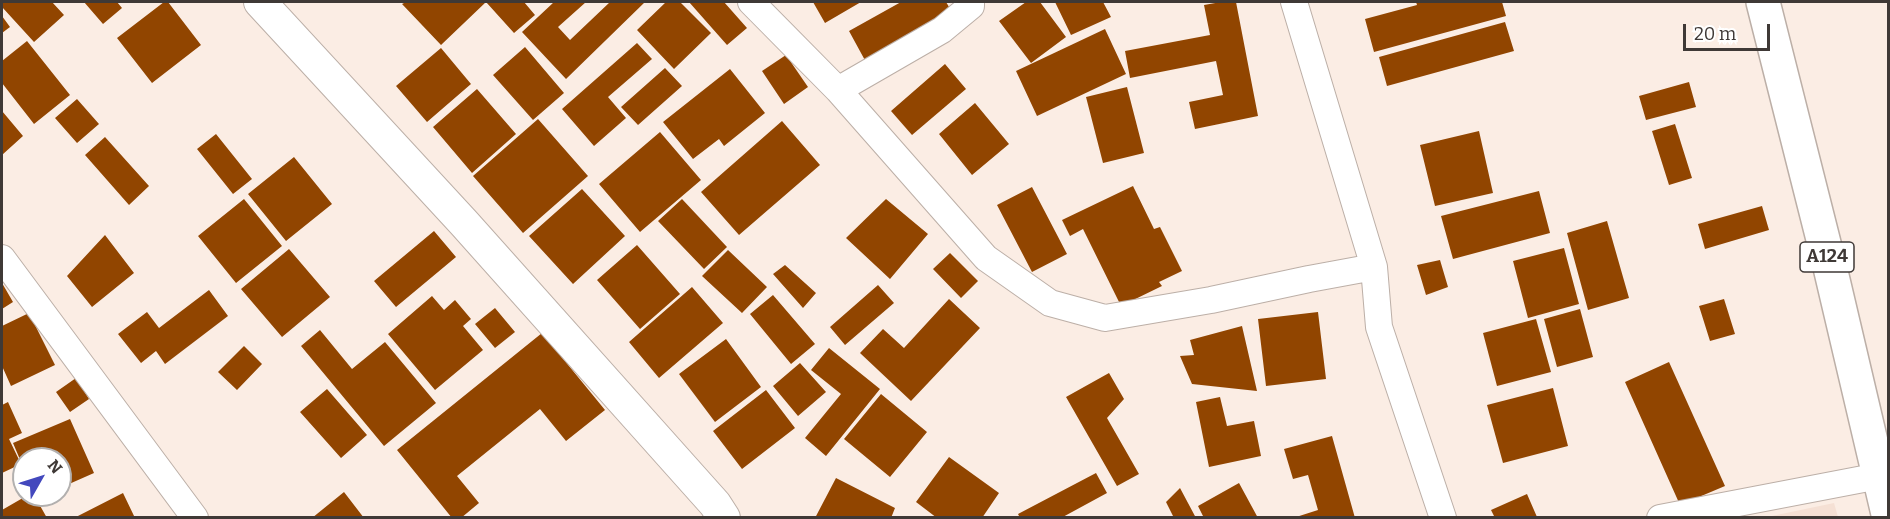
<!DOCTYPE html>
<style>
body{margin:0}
#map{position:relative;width:1890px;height:519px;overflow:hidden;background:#fbede4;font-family:Bitter,serif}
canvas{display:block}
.frame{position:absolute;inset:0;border:3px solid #3f3936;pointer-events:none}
.north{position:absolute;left:12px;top:447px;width:60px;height:60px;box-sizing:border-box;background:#fff;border:2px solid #b2b0af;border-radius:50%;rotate:51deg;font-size:16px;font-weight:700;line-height:24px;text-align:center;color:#3f3936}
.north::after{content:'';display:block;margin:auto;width:21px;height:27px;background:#4348bd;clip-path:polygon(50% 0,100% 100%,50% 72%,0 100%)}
.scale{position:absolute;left:1683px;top:24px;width:87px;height:27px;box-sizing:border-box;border:3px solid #3f3936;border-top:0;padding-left:8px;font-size:18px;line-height:21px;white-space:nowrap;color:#3f3936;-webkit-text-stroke:4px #fff;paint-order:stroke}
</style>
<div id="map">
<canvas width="1890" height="519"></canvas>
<div class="frame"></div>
<div class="north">N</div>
<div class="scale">20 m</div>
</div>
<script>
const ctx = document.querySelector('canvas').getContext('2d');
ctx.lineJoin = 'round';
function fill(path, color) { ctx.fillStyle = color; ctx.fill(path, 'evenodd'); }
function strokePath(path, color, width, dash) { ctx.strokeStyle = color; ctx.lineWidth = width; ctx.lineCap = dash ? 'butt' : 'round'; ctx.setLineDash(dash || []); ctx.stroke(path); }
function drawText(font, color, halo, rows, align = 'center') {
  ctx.font = font + ' Bitter,serif'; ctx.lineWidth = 6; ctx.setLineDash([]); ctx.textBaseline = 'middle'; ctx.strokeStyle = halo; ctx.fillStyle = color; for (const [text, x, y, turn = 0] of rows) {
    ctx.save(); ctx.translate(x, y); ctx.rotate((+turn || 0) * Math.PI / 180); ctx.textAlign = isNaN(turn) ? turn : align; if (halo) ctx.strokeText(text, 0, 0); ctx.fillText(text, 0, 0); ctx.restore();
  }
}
const built = new Path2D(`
 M1834,503L1838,517H1767Z`);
const building = new Path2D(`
 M2,2H52L64,15L34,42L2,7Z
 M84,2H117L122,8L103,24Z
 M164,2H168L201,45L152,83L117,38Z
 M406,2H524L535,15L514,33L486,2L441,45L402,4Z
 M554,2H586L558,27L570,40L610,2H645L566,79L522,32Z
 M666,2H680L711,33L674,69L637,30Z
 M689,2H724L747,28L727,45Z
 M813,2H861L825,23Z
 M901,2H946L954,15L867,64L849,31Z
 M1026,2H1040L1066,37L1031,63L999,21Z
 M1055,2H1103L1111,17L1071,35Z
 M1221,2H1236L1258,116L1195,129L1189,102L1223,95L1216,61L1130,78L1125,51L1210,35L1204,5Z
 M1416,2H1502L1506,16L1374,52L1365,19L1417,5Z
 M2,16L10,27L2,33Z
 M1505,22L1514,51L1387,86L1379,57Z
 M1105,29L1126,74L1037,116L1016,71Z
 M27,41L70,95L34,124L2,83V61Z
 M637,43L652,59L608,97L626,118L594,146L562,109Z
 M525,47L564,93L533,120L493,75Z
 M441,48L471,84L427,122L396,86Z
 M786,55L808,87L784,104L762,71Z
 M945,64L966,89L912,135L891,111Z
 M665,68L682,86L638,125L621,107Z
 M730,69L765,113L724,146L719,139L693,159L663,122Z
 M1689,82L1696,107L1646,120L1639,96Z
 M1127,87L1144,153L1103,163L1086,97Z
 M477,89L516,134L472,173L433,127Z
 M77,99L99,124L77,143L55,118Z
 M975,103L1009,144L972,175L939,134Z
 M2,111L23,136L2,155Z
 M538,119L588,176L523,233L473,176Z
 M782,121L820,165L739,235L701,192Z
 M1675,124L1692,178L1669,185L1652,131Z
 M1479,131L1493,193L1435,206L1420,145Z
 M660,132L701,180L640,232L599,184Z
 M216,134L252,179L233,194L197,149Z
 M105,137L149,186L129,205L85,155Z
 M294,157L332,204L286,241L248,194Z
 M1133,186L1154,229L1160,227L1182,271L1159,282L1162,286L1121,306L1083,229L1070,236L1062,220Z
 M1032,187L1067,254L1032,272L997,205Z
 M582,189L625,236L573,284L529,236Z
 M1539,191L1550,233L1453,259L1441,216Z
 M244,199L282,246L236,283L198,236Z
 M682,199L727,247L704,269L658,221Z
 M886,199L928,234L890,279L846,238Z
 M1762,206L1769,230L1705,249L1698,224Z
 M1607,221L1629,298L1588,310L1567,233Z
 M434,231L456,257L396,307L374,281Z
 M105,235L134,273L92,307L67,276Z
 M637,245L680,294L640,329L597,280Z
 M1564,248L1579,304L1528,318L1513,261Z
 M289,249L330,297L282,337L241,289Z
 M728,250L767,287L742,313L702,276Z
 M950,253L978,281L961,298L933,269Z
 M1440,260L1448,287L1426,295L1417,265Z
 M785,265L816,293L803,308L773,274Z
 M2,283L13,302L2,309Z
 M878,285L894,303L845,345L830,327Z
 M692,287L723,323L659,378L629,342Z
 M209,290L228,316L165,364L156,351L141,363L118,334L147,312L159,328Z
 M773,295L815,344L791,364L750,314Z
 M432,296L444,310L455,300L471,319L463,326L483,350L435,390L388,334Z
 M949,299L980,328L911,401L860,353L883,329L904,348Z
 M1724,299L1735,334L1710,341L1699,306Z
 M495,308L515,332L495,348L475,324Z
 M1580,309L1593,357L1557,367L1544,319Z
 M1318,312L1326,379L1266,386L1258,319Z
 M29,313L55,365L11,386L2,366V326Z
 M1536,319L1551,372L1497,386L1483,333Z
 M1242,326L1257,391L1192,384L1180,356L1194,355L1190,340Z
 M320,330L352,369L385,342L436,403L384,446L301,346Z
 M542,333L605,410L566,441L540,409L457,476L479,503L461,518H452L397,450Z
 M726,339L761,387L715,422L679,374Z
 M244,346L262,364L237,390L218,372Z
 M829,348L880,389L826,456L805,438L841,394L811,370Z
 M1669,362L1725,486L1680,505L1625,382Z
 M800,363L826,392L798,416L773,386Z
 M1109,373L1124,399L1107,418L1139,474L1117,486L1066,397Z
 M76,378L89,399L70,412L56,392Z
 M1553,388L1568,446L1503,463L1487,405Z
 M327,389L367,435L341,458L300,412Z
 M766,390L795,428L742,469L713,431Z
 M881,394L927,432L890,477L844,439Z
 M1220,397L1227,426L1254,421L1261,456L1209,467L1196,402Z
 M8,402L22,433L9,439L21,464L2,473V405Z
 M70,419L94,473L60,488V459H24V469L13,443Z
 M1332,436L1355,518H1293L1318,510L1308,475L1293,479L1284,449Z
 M949,457L999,493L982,518H937L916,502Z
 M1096,473L1107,493L1061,518H1020L1018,514Z
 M836,478L895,508L891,518H815Z
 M1239,483L1258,518H1204L1198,506Z
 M1180,488L1196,518H1174L1166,502Z
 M344,492L364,518H312Z
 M123,493L135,518H74Z
 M1527,494L1537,517L1495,518L1491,510Z
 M28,495H34L47,518H2V510Z`);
const minor = new Path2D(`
 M751,2L838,90L942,30L971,6V2
 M838,90L986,258L1050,303L1105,318L1211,300L1309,279L1374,267L1294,2
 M2,258L195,518
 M1374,267L1379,327L1443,518
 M1660,518L1879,476`);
const tertiary = new Path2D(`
 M260,2L464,223L715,504L724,518`);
const trunk = new Path2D(`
 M1763,2L1829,263L1888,514`);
const shields = [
 [1827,257,54]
];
const shieldNames = [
 ["A124",1827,257]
];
fill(built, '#f5e0d4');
fill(building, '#914500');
strokePath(minor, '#bcafa7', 28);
strokePath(tertiary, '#bcafa7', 34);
strokePath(trunk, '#bcafa7', 36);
strokePath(minor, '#fff', 26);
strokePath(tertiary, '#fff', 32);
strokePath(trunk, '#fff', 33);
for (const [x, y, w] of shields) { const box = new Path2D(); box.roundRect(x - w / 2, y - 15, w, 30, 4.5); ctx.fillStyle = '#fff'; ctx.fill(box); strokePath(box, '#3f3936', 1.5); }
drawText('bold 18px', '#3f3936', null, shieldNames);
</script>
